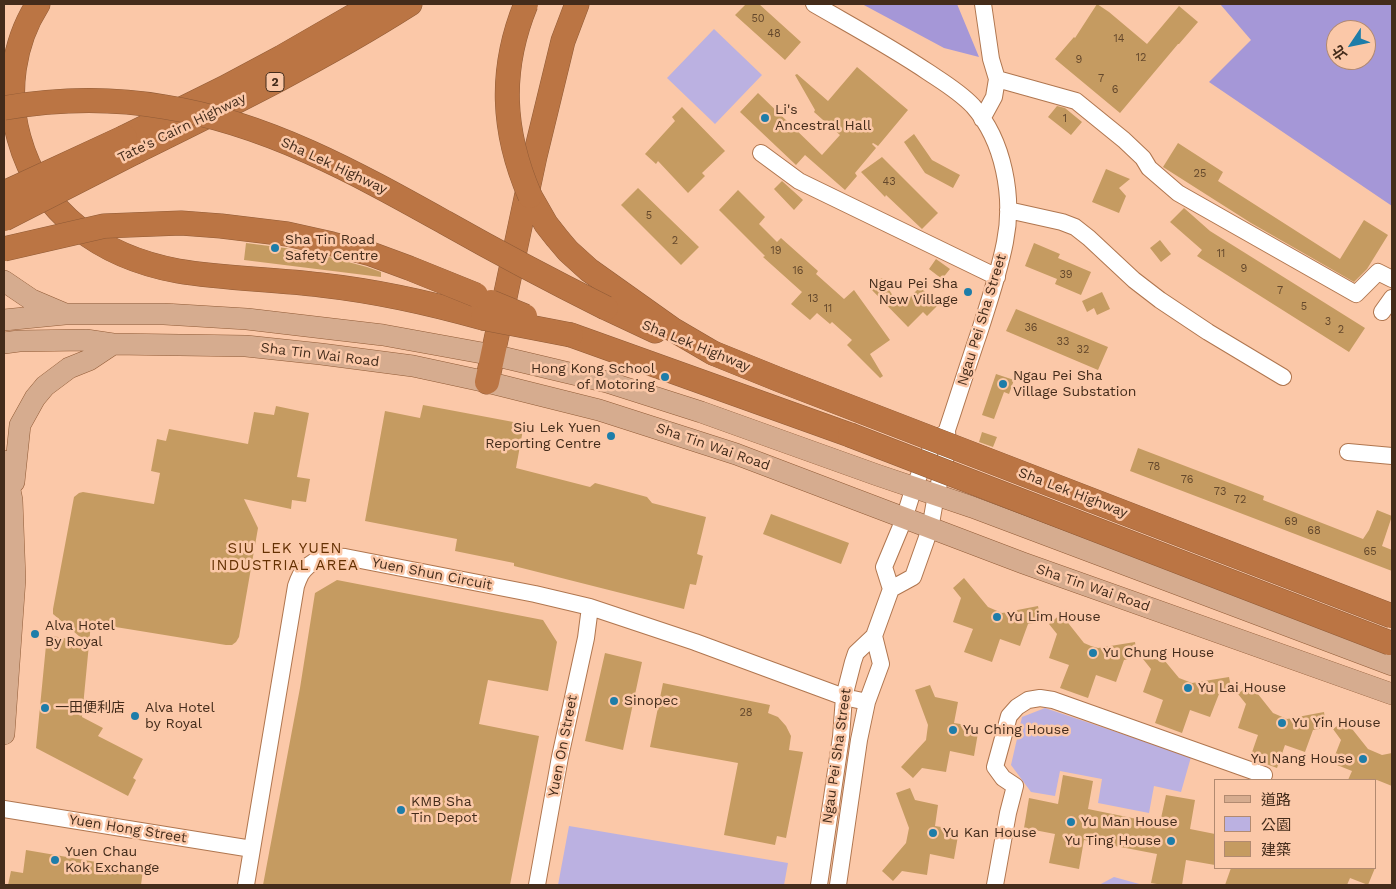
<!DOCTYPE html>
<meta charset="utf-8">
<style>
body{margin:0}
#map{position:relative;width:1396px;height:889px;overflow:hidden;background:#fbc8a8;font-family:"Work Sans","Noto Sans TC",sans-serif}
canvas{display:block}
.frame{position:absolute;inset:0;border:5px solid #442c1b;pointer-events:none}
.legend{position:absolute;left:1214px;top:779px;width:162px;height:90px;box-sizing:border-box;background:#fbc8a8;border:1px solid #b28a70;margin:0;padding:6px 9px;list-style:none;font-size:15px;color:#442c1b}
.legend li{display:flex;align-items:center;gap:10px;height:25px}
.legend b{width:25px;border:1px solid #b28a70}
.north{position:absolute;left:1326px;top:20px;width:50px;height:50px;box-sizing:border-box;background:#fbc8a8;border:1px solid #b28a70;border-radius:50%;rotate:236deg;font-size:14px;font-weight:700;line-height:20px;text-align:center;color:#442c1b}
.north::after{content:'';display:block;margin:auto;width:18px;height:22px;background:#1d7da9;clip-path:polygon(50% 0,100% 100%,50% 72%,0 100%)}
</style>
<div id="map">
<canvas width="1396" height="889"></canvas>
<div class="frame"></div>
<ul class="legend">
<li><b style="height:6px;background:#d6ac8f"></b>道路</li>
<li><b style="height:14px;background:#bbb1e1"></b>公園</li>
<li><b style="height:14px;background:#c59b61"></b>建築</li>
</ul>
<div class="north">北</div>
</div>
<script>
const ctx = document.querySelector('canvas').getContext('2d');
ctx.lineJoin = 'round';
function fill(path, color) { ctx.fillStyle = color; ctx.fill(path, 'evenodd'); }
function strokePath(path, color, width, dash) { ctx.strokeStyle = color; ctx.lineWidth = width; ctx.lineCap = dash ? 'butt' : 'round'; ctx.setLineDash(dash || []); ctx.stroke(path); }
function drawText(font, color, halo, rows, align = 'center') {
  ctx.font = font + ' "Work Sans","Noto Sans TC",sans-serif'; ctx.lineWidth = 5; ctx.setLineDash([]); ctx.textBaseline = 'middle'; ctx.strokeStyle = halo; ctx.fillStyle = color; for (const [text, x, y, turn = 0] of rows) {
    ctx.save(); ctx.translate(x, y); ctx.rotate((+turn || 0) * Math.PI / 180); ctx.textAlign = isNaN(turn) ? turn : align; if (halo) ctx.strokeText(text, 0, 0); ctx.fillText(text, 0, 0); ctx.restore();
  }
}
const green = new Path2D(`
 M714,29L762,75L715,124L667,78Z
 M1045,708L1191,757L1181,792L1154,786L1149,813L1098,803L1102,779L1060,771L1055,796L1031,792L1011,765L1022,717Z
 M569,826L788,863L784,885H558Z
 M1114,877L1143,885H1099Z`);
const forest = new Path2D(`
 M862,4H957L979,57L944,48Z
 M1220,4H1392V206L1209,82L1251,40ZM1336,30H1366V60H1336Z`);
const building = new Path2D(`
 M746,4H759L801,42L785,60L735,15Z
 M1097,4L1109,12L1147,44L1179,6L1198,22L1179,44H1178L1120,113L1055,59L1074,37L1075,38Z
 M857,67L908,110L878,146L873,143L872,144L876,148L855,173L857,176L845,190L805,155L796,165L740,112L758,93L822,155L840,135L814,112L815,110L795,75L797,74L828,101Z
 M1057,106L1065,108L1082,122L1071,135L1048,117Z
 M682,107L725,151L702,173L705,176L688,193L658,161L656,164L645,154L675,121L672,117Z
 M914,134L932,160L960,175L953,188L925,173L904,142Z
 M1178,143L1223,172L1218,181L1340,259L1364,220L1388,235L1367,269L1354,282L1251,223L1163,167Z
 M882,157L938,213L922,229L886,195L885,197L861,172Z
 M1106,169L1130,179L1119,188L1126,196L1119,213L1092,202Z
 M782,181L803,200L794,210L774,189Z
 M638,188L699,247L681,265L621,205Z
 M738,190L765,217L759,224L777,242L781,238L818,271L816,274L844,299L854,290L890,340L870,354L883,376L880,378L847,345L852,340L832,322L830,324L817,313L810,320L791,304L802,292L763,257L765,256L719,210Z
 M1184,208L1210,231L1365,328L1349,352L1197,256L1202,250L1170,222Z
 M1160,240L1171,254L1161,262L1150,248Z
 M246,243L285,248L329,257L367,267L381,272V277L244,260Z
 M1034,243L1060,254L1058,258L1091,272L1081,295L1055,284L1057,279L1025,266Z
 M936,259L950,269L942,279L929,269Z
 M882,278L896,301L901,296L906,301L920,287L938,305L927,316L923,312L908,327L868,286Z
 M1102,292L1110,309L1097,315L1094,308L1087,312L1082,301Z
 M1016,309L1108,347L1098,370L1006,331Z
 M996,374L1014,380L1009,394L1004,392L994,419L982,415Z
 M423,405L524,424L516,468L590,487L595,483L647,497L652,503L706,517L697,554L703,556L696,585L690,584L684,609L514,566V563L455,551L457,539L365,521L385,411L420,418Z
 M276,406L309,413L297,477L310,479L306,502L292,500L291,509L244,499L258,528L239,637L236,642L232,645H226L91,623L82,717L103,728L98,736L143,759L133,778L136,780L128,796L36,748L47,635L86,642L53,614V609L74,497L79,493L83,492L154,504L160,473L151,471L157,439L166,441L169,429L248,444L254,412L274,415Z
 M982,432L997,437L993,447L979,442Z
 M1138,448L1264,496L1263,500L1363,539L1369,530L1377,510L1392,516L1382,546L1392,550V571L1130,471Z
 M771,514L849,543L841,564L763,534Z
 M964,578L988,607L1002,613L1038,606L1041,622L1028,624L1020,646L1000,639L992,662L964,652L973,629L953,622L961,598L953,588Z
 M337,580L543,620L557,642L548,691L488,680L479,724L539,736L510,885H263L300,688L315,593Z
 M1061,614L1084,643L1091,646L1098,648L1135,642L1137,657L1124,660L1116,682L1096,675L1088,698L1060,688L1069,665L1049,658L1057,634L1049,624Z
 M1155,649L1179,678L1192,683L1229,677L1232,692L1219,694L1210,717L1190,710L1182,733L1155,723L1163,700L1143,692L1151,669L1143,659Z
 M605,653L642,662L623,750L585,741Z
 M663,683L770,705L768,713L778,717L786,726L791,736L789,750L803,752L786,838L777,836L775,845L724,835L738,763L650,747Z
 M1250,684L1273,713L1287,719L1324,712L1326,728L1313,730L1305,752L1285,745L1277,768L1250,758L1258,735L1238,728L1246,704L1238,694Z
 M930,685L935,697L958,702L954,723L979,727L974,756L950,751L946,772L922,768L913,778L901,767L926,740L928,725L915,690Z
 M1345,720L1368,749L1382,755L1392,753V786L1377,780H1348L1352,771L1332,763L1341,740L1333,729Z
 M1063,775L1093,781L1088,809L1132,818L1160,823L1166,795L1195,800L1190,829L1215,834V865L1186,860L1182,885H1163L1151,883L1157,854L1084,840L1079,869L1049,863L1055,834L1024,828L1029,798L1058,804Z
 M910,788L915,800L938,805L935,826L959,830L954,859L930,854L927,875L902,871L893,881L882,871L906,843L909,828L896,793Z
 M26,850L143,870L141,885H8L11,871L23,873Z
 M1231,868H1375L1368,885L1350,878L1347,885H1225Z`);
const minor = new Path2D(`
 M814,4C852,26 891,47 928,72C943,82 960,92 973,106C1004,141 1014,197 1005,242C999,273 989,302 979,333C968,365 958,397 947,430L948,449L936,495L930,529L913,577L891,589
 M997,79L1076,101L1124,140L1143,158L1149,168L1178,193L1356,294L1378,272L1392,279
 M982,119L994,97L997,79L991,59L983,4
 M761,153L799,181L997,277
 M1008,210L1062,222L1075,227L1089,238L1134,280L1160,300L1208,332L1283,377
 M1382,312L1392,298
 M1348,452L1392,456
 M4,809L252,849
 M246,885L296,586C297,583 299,578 301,574C311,559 328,555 345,557L535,594L590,607L695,642L844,697L867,702
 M537,885L560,757L586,638L590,607
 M819,885L841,737L844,697L853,662L856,653L874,636L891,589L884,567L904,519L914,487L926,459L934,443L943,434
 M838,885L859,740L867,702L881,664L874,636
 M995,885L1008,813L1015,786L1003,778L995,767L1009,716L1017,707L1028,700L1040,698L1053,700L1264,775`);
const major = new Path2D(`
 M4,281L32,300L65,314
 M4,320L65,314H164L247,319L383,335L493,355L607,382L701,412L877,475L972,507L1392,665
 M4,343L19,341L86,340L113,344L246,346L321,354L413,366L487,382L599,410L736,454L1023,563L1392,694
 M4,461L12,500L15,579L4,734
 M14,482L20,425L35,398L45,386L69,368L89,360L113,344`);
const highway = new Path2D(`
 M38,4C13,43 6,93 19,138C40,214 102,257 178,271C225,279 273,279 321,285C375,291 430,303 483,318
 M125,137L224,88L282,57L374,4
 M135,152C228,106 322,60 410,4
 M530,196L546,224L557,238L568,251L589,270L672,329L713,353
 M606,308L655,331
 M571,335L850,435
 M487,382L535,156L563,41L577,4`);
const highwayBridge = new Path2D(`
 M526,4C499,70 502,131 530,196
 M4,108C56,99 113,98 165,107C267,123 358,174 446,223C499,253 552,281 606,308
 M4,193L125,137
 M4,219L135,152
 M4,249L104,226L181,223L221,226L287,234L332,244L371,254L409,268L476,295
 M491,302L525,316
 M483,318L571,335
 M713,353L780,380L1392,616
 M850,435L1390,643`);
const markers = [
 [765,118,5,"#1d7da9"],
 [275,248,5,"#1d7da9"],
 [968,292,5,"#1d7da9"],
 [665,377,5,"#1d7da9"],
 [1003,384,5,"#1d7da9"],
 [611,436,5,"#1d7da9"],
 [997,617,5,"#1d7da9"],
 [35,634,5,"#1d7da9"],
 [1093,653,5,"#1d7da9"],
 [1188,688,5,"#1d7da9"],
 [614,701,5,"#1d7da9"],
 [45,708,5,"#1d7da9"],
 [135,716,5,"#1d7da9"],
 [1282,723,5,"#1d7da9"],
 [953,730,5,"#1d7da9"],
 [1363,759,5,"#1d7da9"],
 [401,810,5,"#1d7da9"],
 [1071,822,5,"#1d7da9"],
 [933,833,5,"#1d7da9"],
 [1171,841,5,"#1d7da9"],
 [55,860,5,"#1d7da9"]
];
const numberNames = [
 ["50",758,19],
 ["48",774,34],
 ["14",1119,39],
 ["12",1141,58],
 ["9",1079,60],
 ["7",1101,79],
 ["6",1115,90],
 ["1",1065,119],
 ["25",1200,174],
 ["43",889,182],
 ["5",649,216],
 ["2",675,241],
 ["19",776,251],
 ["11",1221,254],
 ["9",1244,269],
 ["16",798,271],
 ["39",1066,275],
 ["7",1280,291],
 ["13",813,299],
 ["5",1304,307],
 ["11",828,309],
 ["3",1328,322],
 ["36",1031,328],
 ["2",1341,330],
 ["33",1063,342],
 ["32",1083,350],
 ["78",1154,467],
 ["76",1187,480],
 ["73",1220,492],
 ["72",1240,500],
 ["69",1291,522],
 ["68",1314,531],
 ["65",1370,552],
 ["28",746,713]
];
const shields = [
 [275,82,18]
];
const shieldNames = [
 ["2",275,82]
];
const poiNames = [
 ["Li's",775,110],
 ["Ancestral Hall",775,126],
 ["Sha Tin Road",285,240],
 ["Safety Centre",285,256],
 ["Ngau Pei Sha",958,284,"right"],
 ["New Village",958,300,"right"],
 ["Hong Kong School",655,369,"right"],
 ["of Motoring",655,385,"right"],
 ["Ngau Pei Sha",1013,376],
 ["Village Substation",1013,392],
 ["Siu Lek Yuen",601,428,"right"],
 ["Reporting Centre",601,444,"right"],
 ["Yu Lim House",1007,617],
 ["Alva Hotel",45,626],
 ["By Royal",45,642],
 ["Yu Chung House",1103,653],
 ["Yu Lai House",1198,688],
 ["Sinopec",624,701],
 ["一田便利店",55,708],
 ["Alva Hotel",145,708],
 ["by Royal",145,724],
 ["Yu Yin House",1292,723],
 ["Yu Ching House",963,730],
 ["Yu Nang House",1353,759,"right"],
 ["KMB Sha",411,802],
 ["Tin Depot",411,818],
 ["Yu Man House",1081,822],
 ["Yu Kan House",943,833],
 ["Yu Ting House",1161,841,"right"],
 ["Yuen Chau",65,852],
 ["Kok Exchange",65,868]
];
const streetNames = [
 ["Tate's Cairn Highway",182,128,-26],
 ["Sha Lek Highway",334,166,25],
 ["Ngau Pei Sha Street",982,320,-73],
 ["Sha Lek Highway",696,346,22],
 ["Sha Tin Wai Road",320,355,7],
 ["Sha Tin Wai Road",713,447,19],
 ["Sha Lek Highway",1073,493,21],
 ["Yuen Shun Circuit",432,574,11],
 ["Sha Tin Wai Road",1093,588,19],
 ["Yuen On Street",563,746,-79],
 ["Ngau Pei Sha Street",837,756,-82],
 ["Yuen Hong Street",128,829,9]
];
const neighbourhoodNames = [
 ["SIU LEK YUEN",285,549],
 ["INDUSTRIAL AREA",285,566]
];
fill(green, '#bbb1e1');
fill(forest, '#a597d7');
fill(building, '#c59b61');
strokePath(minor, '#b0764f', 18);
strokePath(major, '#915b36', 22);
strokePath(highway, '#915b36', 25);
strokePath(minor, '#fff', 16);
strokePath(major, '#d6ac8f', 21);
strokePath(highway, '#bb7544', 24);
strokePath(highwayBridge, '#915b36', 25, []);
strokePath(highwayBridge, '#bb7544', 24);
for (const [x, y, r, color] of markers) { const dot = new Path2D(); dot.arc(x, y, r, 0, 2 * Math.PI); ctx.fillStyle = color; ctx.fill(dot); strokePath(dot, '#fbc8a8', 2); }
drawText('11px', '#64482c', null, numberNames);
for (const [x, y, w] of shields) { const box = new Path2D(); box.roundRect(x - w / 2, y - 9.5, w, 19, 4); ctx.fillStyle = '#fbc8a8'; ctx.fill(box); strokePath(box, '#442c1b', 1); }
drawText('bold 12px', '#442c1b', null, shieldNames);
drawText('14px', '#442c1b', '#fbc8a8', poiNames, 'left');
drawText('14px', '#442c1b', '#fbc8a8', streetNames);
ctx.letterSpacing = '1px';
drawText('15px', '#653103', '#fbc8a8', neighbourhoodNames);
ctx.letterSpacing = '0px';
</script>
